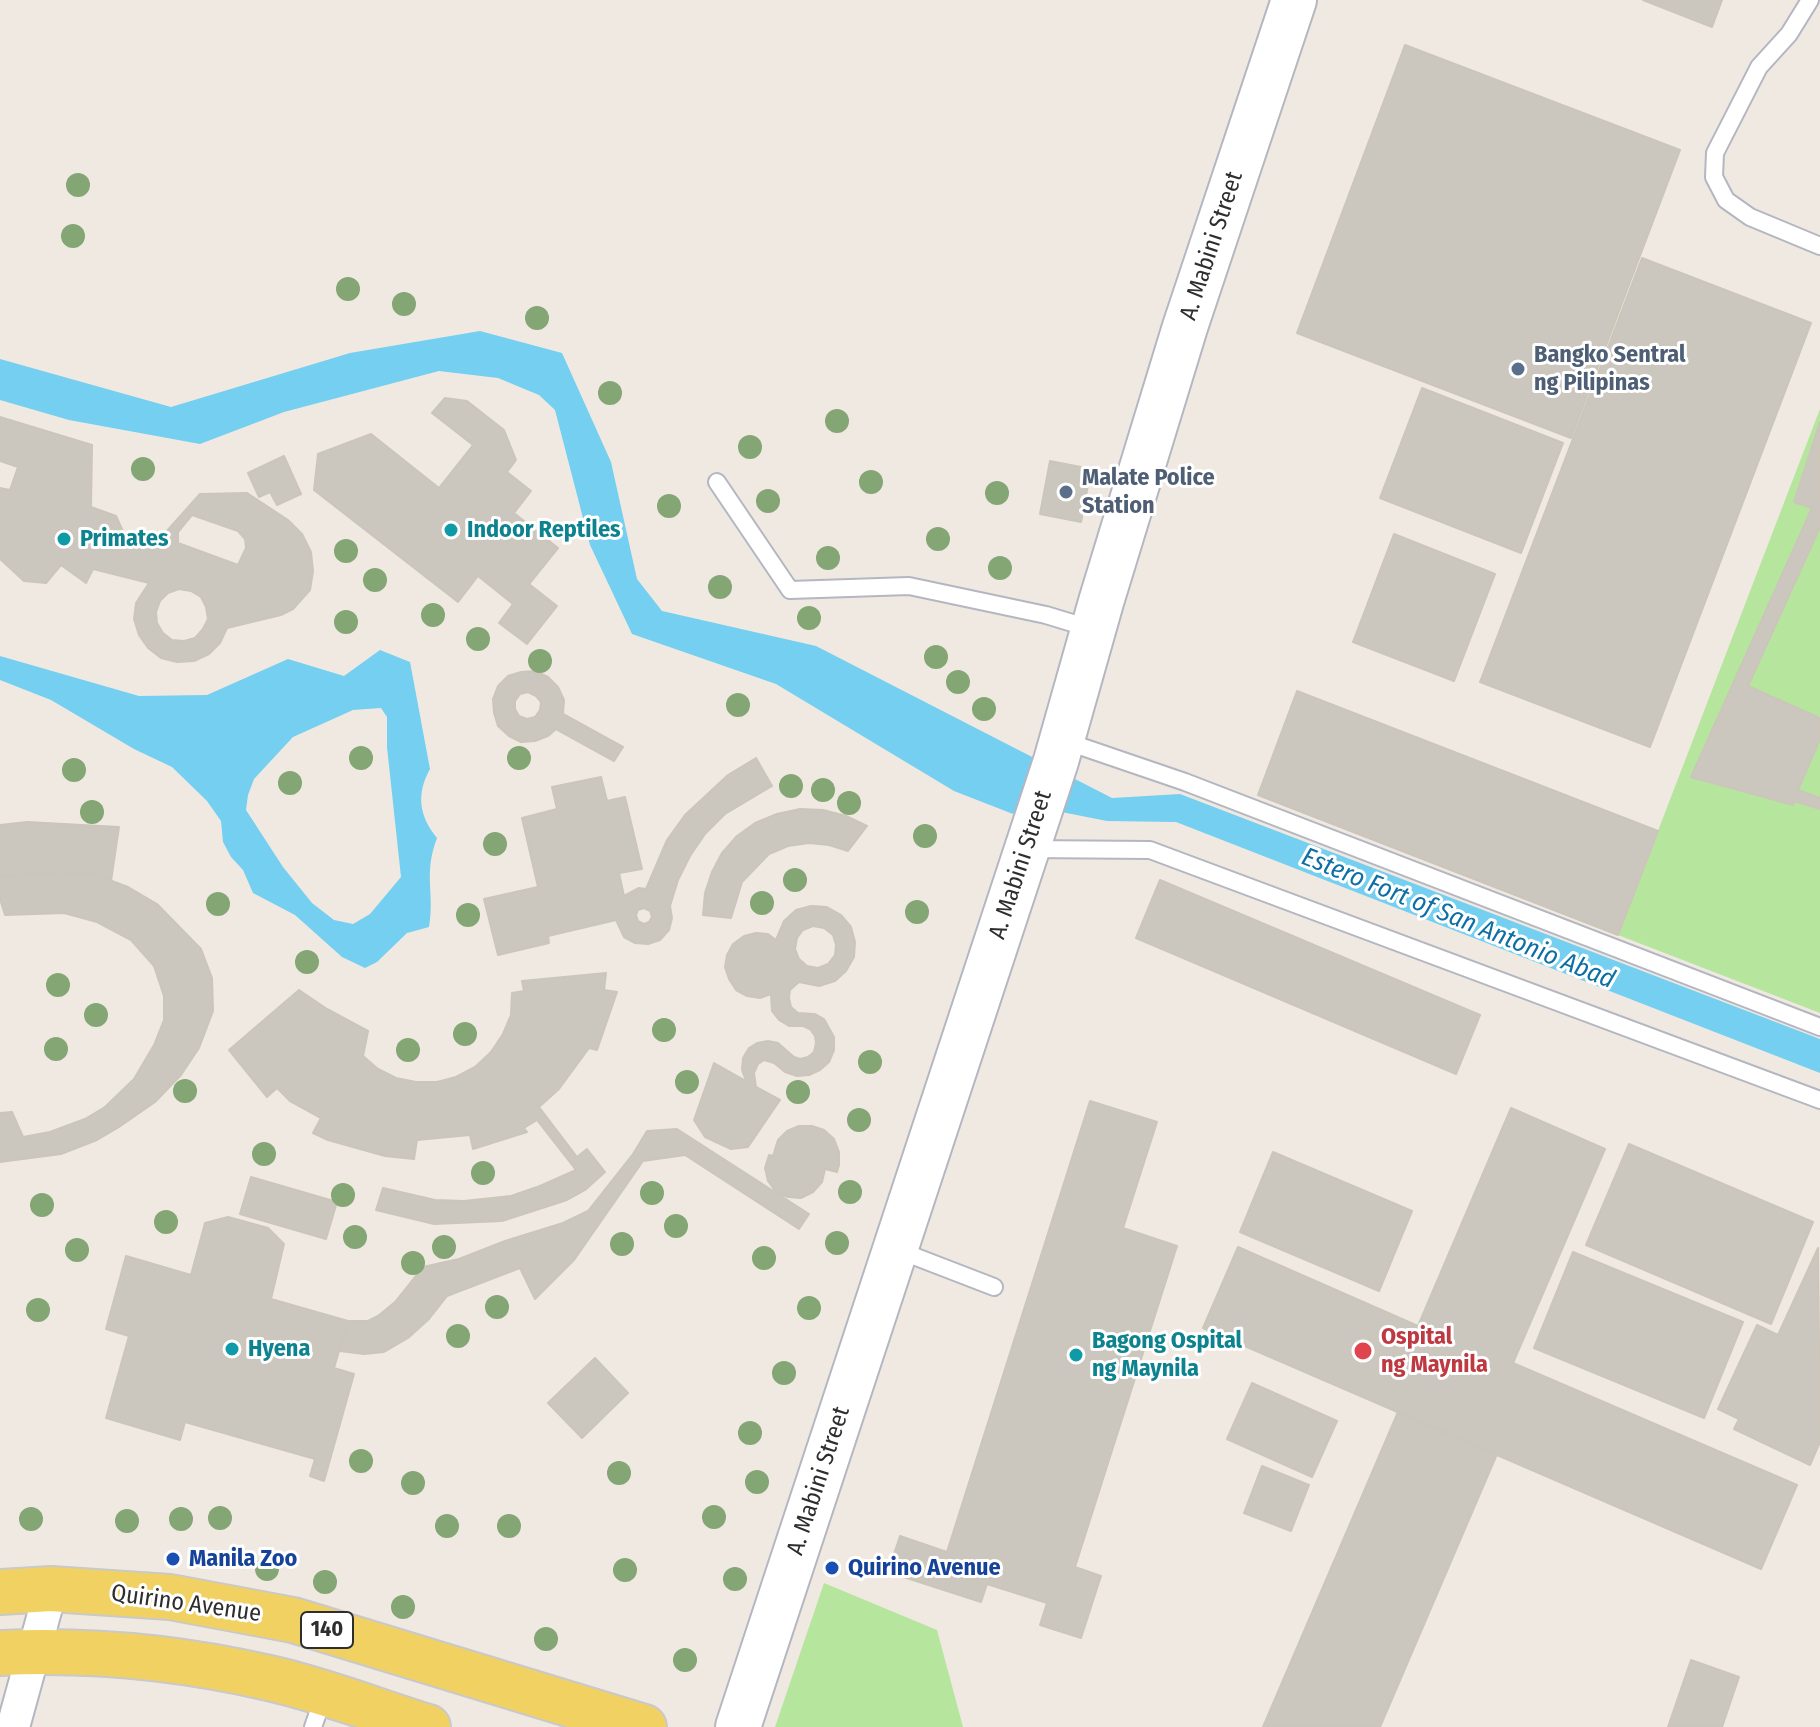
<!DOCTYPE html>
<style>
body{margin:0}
canvas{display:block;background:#efe9e1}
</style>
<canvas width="1820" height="1727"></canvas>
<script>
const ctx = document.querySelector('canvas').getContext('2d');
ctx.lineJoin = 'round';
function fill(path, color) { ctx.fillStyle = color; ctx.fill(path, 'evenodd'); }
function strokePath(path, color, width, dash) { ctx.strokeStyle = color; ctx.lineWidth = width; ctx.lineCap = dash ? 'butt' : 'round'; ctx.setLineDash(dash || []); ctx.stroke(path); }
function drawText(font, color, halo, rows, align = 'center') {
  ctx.font = font + ' "Fira Sans Condensed",sans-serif'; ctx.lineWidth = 6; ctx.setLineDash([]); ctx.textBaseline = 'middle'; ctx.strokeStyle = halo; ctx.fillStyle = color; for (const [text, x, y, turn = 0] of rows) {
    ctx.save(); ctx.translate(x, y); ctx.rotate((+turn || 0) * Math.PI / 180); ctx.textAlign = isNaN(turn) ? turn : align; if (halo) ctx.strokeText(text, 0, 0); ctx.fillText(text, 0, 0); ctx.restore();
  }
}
const green = new Path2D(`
 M1820,409V1013L1618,935Z
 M824,1583L937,1630L963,1727H775Z`);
const water = new Path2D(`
 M480,331L562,353L611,462L637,579L662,611L816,646L1112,798L1180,794L1820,1039V1073L1176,822L1107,821L1021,804L1013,814L954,791L776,684L632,634L590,545L555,410L539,395L498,378L439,371L284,412L200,444L69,420L0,400V359L171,407L350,353Z
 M380,650L410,662L430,769C416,794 419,816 437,838C423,875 435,892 429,927L407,933L377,962L365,968L342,957L295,915L253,893L243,870L231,857L223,842L221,821L207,801L172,767L134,749L51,700L0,680V656L139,696L207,695L288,659L344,676ZM381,708L387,717V747L401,877L370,914L353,924L334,920L312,903L283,867L246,810L248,795L254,779L293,737L353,710Z`);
const building = new Path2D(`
 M1643,0H1722L1712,27Z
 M1405,45L1680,150L1571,438L1297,333Z
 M1642,258L1811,323L1650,747L1480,682Z
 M1422,388L1563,443L1521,553L1380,498Z
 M445,398L467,401L504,430L516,460L507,472L531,491L514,513L558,548L529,584L557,606L527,644L499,623L513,604L478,576L458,602L314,490L318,454L371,434L439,488L473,445L432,413Z
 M0,417L92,445L91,507L116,516L127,540L157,542L200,494L247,493L288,520L302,534L311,552L313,571L310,590L293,609L281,615L227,628L220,643L209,654L194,661L177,662L161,658L148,648L139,635L134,619L136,603L149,583L93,569L86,583L61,565L46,583L24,581L0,559V488L10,490L18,467L0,461ZM192,515L238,531L245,539L246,548L238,565L178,543V532ZM179,589L191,591L201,597L206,607L208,619L203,629L195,638L184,641L172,640L163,633L157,623L156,612L160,601L168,593Z
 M1820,422V527L1748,686L1820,718V739L1798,790L1820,798V809L1794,801L1793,805L1691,777L1812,508L1794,502Z
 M284,456L301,494L277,505L270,492L259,497L248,473Z
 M1050,461L1091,469L1081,522L1040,514Z
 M1394,534L1495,574L1454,681L1353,642Z
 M535,671L548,677L558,687L564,700L563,714L623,747L614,761L556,729L548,736L535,741L521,742L509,736L498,726L494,713L493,699L498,686L508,676L521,672ZM528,692L536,696L541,702L540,710L535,717L527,719L519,716L515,709V701L520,694Z
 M1297,691L1658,831L1618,935L1258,795Z
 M756,758L772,786L725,814L705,834L690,856L678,880L670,906L672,918L669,930L660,940L648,944L635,943L624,937L616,920L548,936L549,943L498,955L484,899L538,887L522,818L557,809L552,787L601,777L607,801L625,797L642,869L619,873L624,896L639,888L646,889L667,840L685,815L728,775ZM644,908L650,911L652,917L649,922L644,924L638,921L636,915L638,910Z
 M800,809L823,810L846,816L867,826L848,851L829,845L809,843L788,846L769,854L742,882L731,918L703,915L705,893L712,872L722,853L737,836L755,823L777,814Z
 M27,822L119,827L111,881L93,874L62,872L0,876V825Z
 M62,872L93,874L128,887L157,904L201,949L212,978L213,1011L199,1048L181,1075L155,1102L119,1127L97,1140L61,1154L0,1162V1113L12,1112L23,1137L50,1132L85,1119L105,1107L134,1079L154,1045L164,1020V996L154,966L131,940L97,922L64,913L5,915L0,899V876Z
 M1160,880L1480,1015L1456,1074L1136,938Z
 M811,906L827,907L841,915L851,927L855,942L854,957L846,971L835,981L819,986L799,982L790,990L789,998L791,1007L798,1013L815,1014L824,1019L834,1037V1050L829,1062L820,1070L809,1075L797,1076L785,1072L774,1063L764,1060L758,1064L754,1073L756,1087L780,1100L748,1147L731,1149L705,1137L694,1120L714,1063L746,1081L742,1070L743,1058L749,1048L757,1043L768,1041L778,1043L794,1057L800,1059L808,1057L814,1052L816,1043L815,1036L810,1029L803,1026H789L779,1020L772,1011L771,994L760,998L747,996L736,990L729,979L725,967L727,955L733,944L744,936L756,933L768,934L776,940L784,921L796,910ZM813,926L824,928L833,935L836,945L835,955L828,964L818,968L807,966L799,959L795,949L797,938L803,930Z
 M606,973L604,990L617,992L597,1050L589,1048L559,1089L539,1107L577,1157L587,1149L605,1172L585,1190L567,1200L502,1221L434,1224L376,1210L383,1188L435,1200L464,1201L511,1196L540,1186L576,1170L537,1120L524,1128L527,1132L473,1149L470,1135L417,1140L414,1159L385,1156L328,1140L313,1133L321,1118L290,1101L277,1088L267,1097L229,1050L299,990L327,1009L368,1031L363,1056L378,1069L396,1078L416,1082H437L456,1077L475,1067L491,1052L503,1034L511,1015L512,993L524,991L522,981Z
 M1090,1101L1157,1122L1123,1228L1177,1246L1075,1567L1101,1576L1081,1638L1040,1625L1047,1603L987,1584L981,1602L888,1572L900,1536L947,1552Z
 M1511,1108L1605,1149L1513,1363L1797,1485L1761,1569L1203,1328L1238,1247L1418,1326Z
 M799,1126H812L824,1130L834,1139L839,1152V1165L837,1172L825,1169L822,1182L813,1192L801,1198L788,1197L776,1192L768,1181L765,1168L769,1155L773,1156L778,1140L787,1131Z
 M677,1129L809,1214L799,1229L685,1155L643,1161L574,1260L535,1299L520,1268L447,1296L429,1319L408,1338L384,1352L364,1354L340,1351L348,1321H368L378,1316L395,1302L423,1267L459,1259L505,1241L563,1223L588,1211L633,1154L647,1131Z
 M1629,1144L1813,1222L1771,1324L1586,1245Z
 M1273,1152L1412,1211L1379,1291L1240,1232Z
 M251,1177L337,1202L326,1239L240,1214Z
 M228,1217L268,1228L284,1244L271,1299L348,1321L334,1368L354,1374L324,1481L310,1476L315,1459L185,1422L180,1440L106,1418L129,1336L106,1329L126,1256L191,1275L205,1223Z
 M1818,1248L1820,1442L1810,1465L1734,1429L1739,1419L1718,1409L1757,1325L1778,1335Z
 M1573,1252L1743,1322L1704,1418L1534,1348Z
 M595,1358L628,1393L582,1438L548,1403Z
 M1252,1383L1337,1421L1312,1477L1227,1439Z
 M1398,1412L1497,1454L1380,1727H1263Z
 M1262,1466L1309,1485L1291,1531L1244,1513Z
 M1691,1660L1739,1677L1722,1727H1668Z`);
const lane = new Path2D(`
 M1810,0L1789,34L1759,67L1715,153L1714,177L1726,200L1750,217L1820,246
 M717,482L790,590L909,586L1046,615L1092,629
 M1062,740L1185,782L1820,1027
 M1028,849L1150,850L1820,1100
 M898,1250L994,1287
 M313,1727L324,1696`);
const street = new Path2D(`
 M13,1727L51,1589`);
const secondary = new Path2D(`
 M738,1727L1056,761L1101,602L1185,327L1294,0`);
const primary = new Path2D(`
 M0,1592L51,1589L170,1597L293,1620L644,1727
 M0,1653C89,1649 182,1658 269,1678C323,1690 376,1711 428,1727`);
const trees = [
 [78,185],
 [73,236],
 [348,289],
 [404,304],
 [537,318],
 [610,393],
 [837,421],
 [750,447],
 [143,469],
 [871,482],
 [997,493],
 [768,501],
 [669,506],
 [938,539],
 [346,551],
 [828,558],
 [1000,568],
 [375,580],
 [720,587],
 [433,615],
 [809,618],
 [346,622],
 [478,639],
 [936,657],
 [540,661],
 [958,682],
 [738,705],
 [984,709],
 [361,758],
 [519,758],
 [74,770],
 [290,783],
 [791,786],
 [823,790],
 [849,803],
 [92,812],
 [925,836],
 [495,844],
 [795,880],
 [762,903],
 [218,904],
 [917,912],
 [468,915],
 [307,962],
 [58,985],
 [96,1015],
 [664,1030],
 [465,1034],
 [56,1049],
 [408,1050],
 [870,1062],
 [687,1082],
 [185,1091],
 [798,1092],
 [859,1120],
 [264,1154],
 [483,1173],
 [850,1192],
 [652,1193],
 [343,1195],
 [42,1205],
 [166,1222],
 [676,1226],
 [355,1237],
 [837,1243],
 [622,1244],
 [444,1247],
 [77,1250],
 [764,1258],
 [413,1263],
 [497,1307],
 [809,1308],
 [38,1310],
 [458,1336],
 [784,1373],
 [750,1433],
 [361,1461],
 [619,1473],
 [757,1482],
 [413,1483],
 [714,1517],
 [220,1518],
 [31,1519],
 [181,1519],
 [127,1521],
 [447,1526],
 [509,1526],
 [267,1569],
 [625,1570],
 [735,1579],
 [325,1582],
 [403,1607],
 [546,1639],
 [685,1660]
];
const markers = [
 [1518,369,8,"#5c6f8a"],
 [1066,492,8,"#5c6f8a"],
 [451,530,8,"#0f9aa8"],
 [64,539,8,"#0f9aa8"],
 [232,1349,8,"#0f9aa8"],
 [1363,1351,10,"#e0444e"],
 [1076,1355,8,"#0f9aa8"],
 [173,1559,8,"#1a4fb4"],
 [832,1568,8,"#1a4fb4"]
];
const shields = [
 [327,1630,52]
];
const shieldNames = [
 ["140",327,1630]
];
const streetNames = [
 ["A. Mabini Street",1212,246,-72],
 ["A. Mabini Street",1021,865,-72],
 ["A. Mabini Street",819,1481,-72],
 ["Quirino Avenue",186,1604,8]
];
const serviceNames = [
 ["Bangko Sentral",1534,355],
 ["ng Pilipinas",1534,383],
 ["Malate Police",1082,478],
 ["Station",1082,506]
];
const cultureNames = [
 ["Indoor Reptiles",467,530],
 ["Primates",80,539],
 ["Bagong Ospital",1092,1341],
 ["ng Maynila",1092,1369],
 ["Hyena",248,1349]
];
const healthNames = [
 ["Ospital",1381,1337],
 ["ng Maynila",1381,1365]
];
const transitNames = [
 ["Manila Zoo",189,1559],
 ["Quirino Avenue",848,1568]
];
const waterNames = [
 ["Estero Fort of San Antonio Abad",1458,919,22]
];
fill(green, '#b6e59e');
fill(water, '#75cff0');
fill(building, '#cbc7bf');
strokePath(building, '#cbc5ba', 2);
strokePath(lane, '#b4b7c1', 20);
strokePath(street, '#b4b7c1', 36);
strokePath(secondary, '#b4b7c1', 48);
strokePath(primary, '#c9c9c9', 48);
strokePath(lane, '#fff', 16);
strokePath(street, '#fff', 32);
strokePath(secondary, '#fff', 44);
strokePath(primary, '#f2d163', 44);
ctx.fillStyle = '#84a574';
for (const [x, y] of trees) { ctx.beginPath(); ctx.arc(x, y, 12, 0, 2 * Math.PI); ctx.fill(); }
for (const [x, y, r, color] of markers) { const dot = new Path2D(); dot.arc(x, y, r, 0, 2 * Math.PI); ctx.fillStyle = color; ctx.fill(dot); strokePath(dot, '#fff', 3); }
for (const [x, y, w] of shields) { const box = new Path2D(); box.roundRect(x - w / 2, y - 18, w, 36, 6); ctx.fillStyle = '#fff'; ctx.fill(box); strokePath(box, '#2e2e2e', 2); }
drawText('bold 22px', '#2e2e2e', null, shieldNames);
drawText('24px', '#2e2e2e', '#fff', streetNames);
drawText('bold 24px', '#4e5e75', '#fff', serviceNames, 'left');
drawText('bold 24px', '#0d838f', '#fff', cultureNames, 'left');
drawText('bold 24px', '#be3a42', '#fff', healthNames, 'left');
drawText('bold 24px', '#164399', '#fff', transitNames, 'left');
drawText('italic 26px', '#0d6fa3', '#fff', waterNames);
</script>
